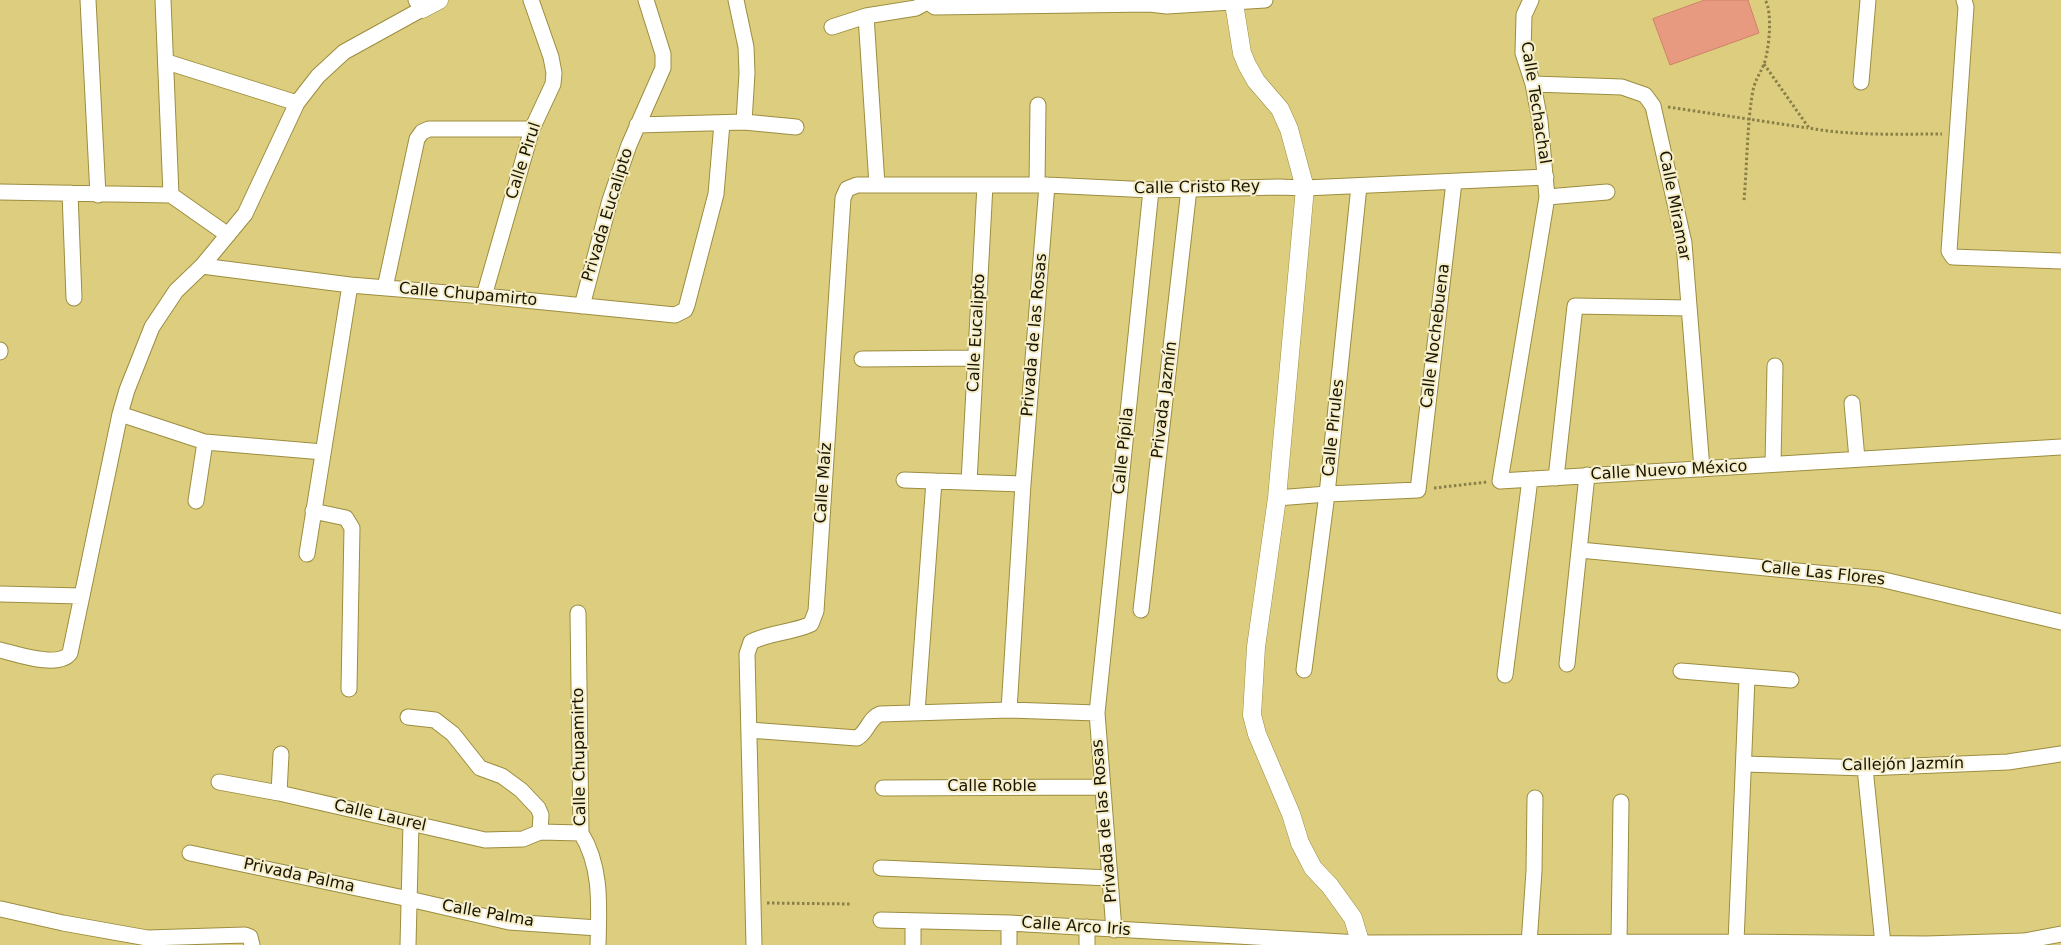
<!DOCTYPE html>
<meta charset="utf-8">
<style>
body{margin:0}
canvas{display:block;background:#ddce7f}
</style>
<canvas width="2061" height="945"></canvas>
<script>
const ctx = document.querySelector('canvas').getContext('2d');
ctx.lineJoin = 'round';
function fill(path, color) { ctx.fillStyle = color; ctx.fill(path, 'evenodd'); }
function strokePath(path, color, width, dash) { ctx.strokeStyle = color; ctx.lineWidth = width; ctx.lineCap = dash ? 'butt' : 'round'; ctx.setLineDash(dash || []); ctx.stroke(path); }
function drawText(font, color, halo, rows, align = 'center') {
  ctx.font = font + ' "DejaVu Sans",sans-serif'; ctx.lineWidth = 4; ctx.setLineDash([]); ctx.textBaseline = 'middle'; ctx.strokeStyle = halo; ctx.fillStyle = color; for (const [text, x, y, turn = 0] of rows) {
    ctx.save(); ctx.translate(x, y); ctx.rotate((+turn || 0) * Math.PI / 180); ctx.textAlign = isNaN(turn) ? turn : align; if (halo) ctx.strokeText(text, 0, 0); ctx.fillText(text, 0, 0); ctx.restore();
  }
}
const building = new Path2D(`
 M1705,0H1748L1759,33L1670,65L1653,19Z`);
const path = new Path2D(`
 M1764,64L1809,128C1852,136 1898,134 1942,134
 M1668,107L1808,128
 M1744,200C1747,166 1747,128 1752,96C1754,81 1759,76 1764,64C1769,51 1773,11 1765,0
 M1434,488L1487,482
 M767,903L851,904`);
const minor = new Path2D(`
 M88,0L98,195
 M163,0L171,195
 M925,0L935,7L1149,4L1167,6L1265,0
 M1531,0L1524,15L1523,53L1533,84L1540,121L1547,197L1500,481L2061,447
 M1964,0L1966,7L1949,251L1953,257L2061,261
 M866,16L877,185
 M832,27L866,16L916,8L927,2
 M167,62L297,103
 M1861,82L1868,0
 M1533,84L1622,87L1645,95L1653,106L1684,243L1702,469
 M744,122L796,127
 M637,125L744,122L747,73L746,47L736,0
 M1037,185L1038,105
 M0,192L171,195L228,235
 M70,193L74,298
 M1547,197L1607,192
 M202,266L350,285L484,296L675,315L685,310L687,305L716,194L722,123
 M385,288L417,139L422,132L429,129H532
 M484,296L532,129L553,84L554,73L551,57L531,0
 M582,306L610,200L629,145L663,68V54L646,0
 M0,350V352
 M862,359L976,358
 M1852,403L1857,459
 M120,414L205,442L323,452
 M1773,464L1775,366
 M1556,478L1575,306L1689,308
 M904,480L1023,484
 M969,482L985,185
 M1277,498L1327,494L1418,490L1454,182
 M196,501L205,442
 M313,511L346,518L352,528L349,689
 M1580,550L1880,579L2061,622
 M307,554L350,285
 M0,594L81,596
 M1141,610L1189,189
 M578,613L581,833C602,867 599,906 598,945
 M0,650C17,654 59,669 70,653L120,414L127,390L152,327L176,291L202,266L245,214L297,103L318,76L344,52L422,9L416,0
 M1567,664L1587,475
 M1304,670L1327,494L1359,186
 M1681,671L1791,680
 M1505,675L1530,479
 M1009,710L1023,484L1047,185
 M917,712L934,481
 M408,717L435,720L453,734L480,768L502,776L521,790L538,808L541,815L540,832L581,833
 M749,730L857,738C867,733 869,718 880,714L1009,710L1097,713
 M1745,764L1865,768L2008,762L2061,754
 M1865,768L1883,944
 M219,782L279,793L485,840L523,839L540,832
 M883,788L1102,787
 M279,793L281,754
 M190,853L409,899L509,922L598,928
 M881,868L1110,878
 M1,909L63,923L147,938L245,935L250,937L252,945
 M881,920L1009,923L1360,943L1736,942L1926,944L2024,941L2061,934
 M913,922V945
 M1009,923V945
 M1087,927V945
 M1114,930L1097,713L1151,190
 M1736,942L1747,678
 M1619,943L1621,802
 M1529,944L1534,871L1535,798
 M408,945L411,823
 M754,945L747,654L751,642C770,632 792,633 811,624L816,611L843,198L847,189L857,185H1047L1151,190L1279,187L1305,188L1546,177`);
const tertiary = new Path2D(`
 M1234,3L1242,53L1247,65L1256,81L1280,109L1289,129L1305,188L1277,498L1256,647L1252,715L1257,734L1291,814L1300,843L1313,868L1330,886L1353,918L1361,945
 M422,9L439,0`);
const streetNames = [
 ["Calle Techachal",1535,103,81],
 ["Calle Pirul",524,161,-72],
 ["Calle Cristo Rey",1197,188,-1],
 ["Calle Miramar",1674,206,79],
 ["Privada Eucalipto",608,215,-73],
 ["Calle Chupamirto",468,295,5],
 ["Calle Eucalipto",977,333,-87],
 ["Privada de las Rosas",1035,335,-85],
 ["Calle Nochebuena",1436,336,-83],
 ["Privada Jazmín",1165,400,-83],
 ["Calle Pirules",1334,428,-84],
 ["Calle Pípila",1124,451,-84],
 ["Calle Nuevo México",1669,471,-3],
 ["Calle Maíz",824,483,-86],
 ["Calle Las Flores",1823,574,6],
 ["Calle Chupamirto",580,757,-91],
 ["Callejón Jazmín",1903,765,-1],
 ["Calle Roble",992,787],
 ["Calle Laurel",380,816,13],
 ["Privada de las Rosas",1105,821,-95],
 ["Privada Palma",299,876,12],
 ["Calle Palma",488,914,10],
 ["Calle Arco Iris",1076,927,4]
];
fill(building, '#e89a80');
strokePath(building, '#ce8269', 1);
strokePath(minor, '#9c8d3f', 17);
strokePath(tertiary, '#9c8d3f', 19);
strokePath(path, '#897f49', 3, [2.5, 2.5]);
strokePath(minor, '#fff', 15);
strokePath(tertiary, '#fff', 18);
drawText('16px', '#181400', '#f5eec8', streetNames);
</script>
